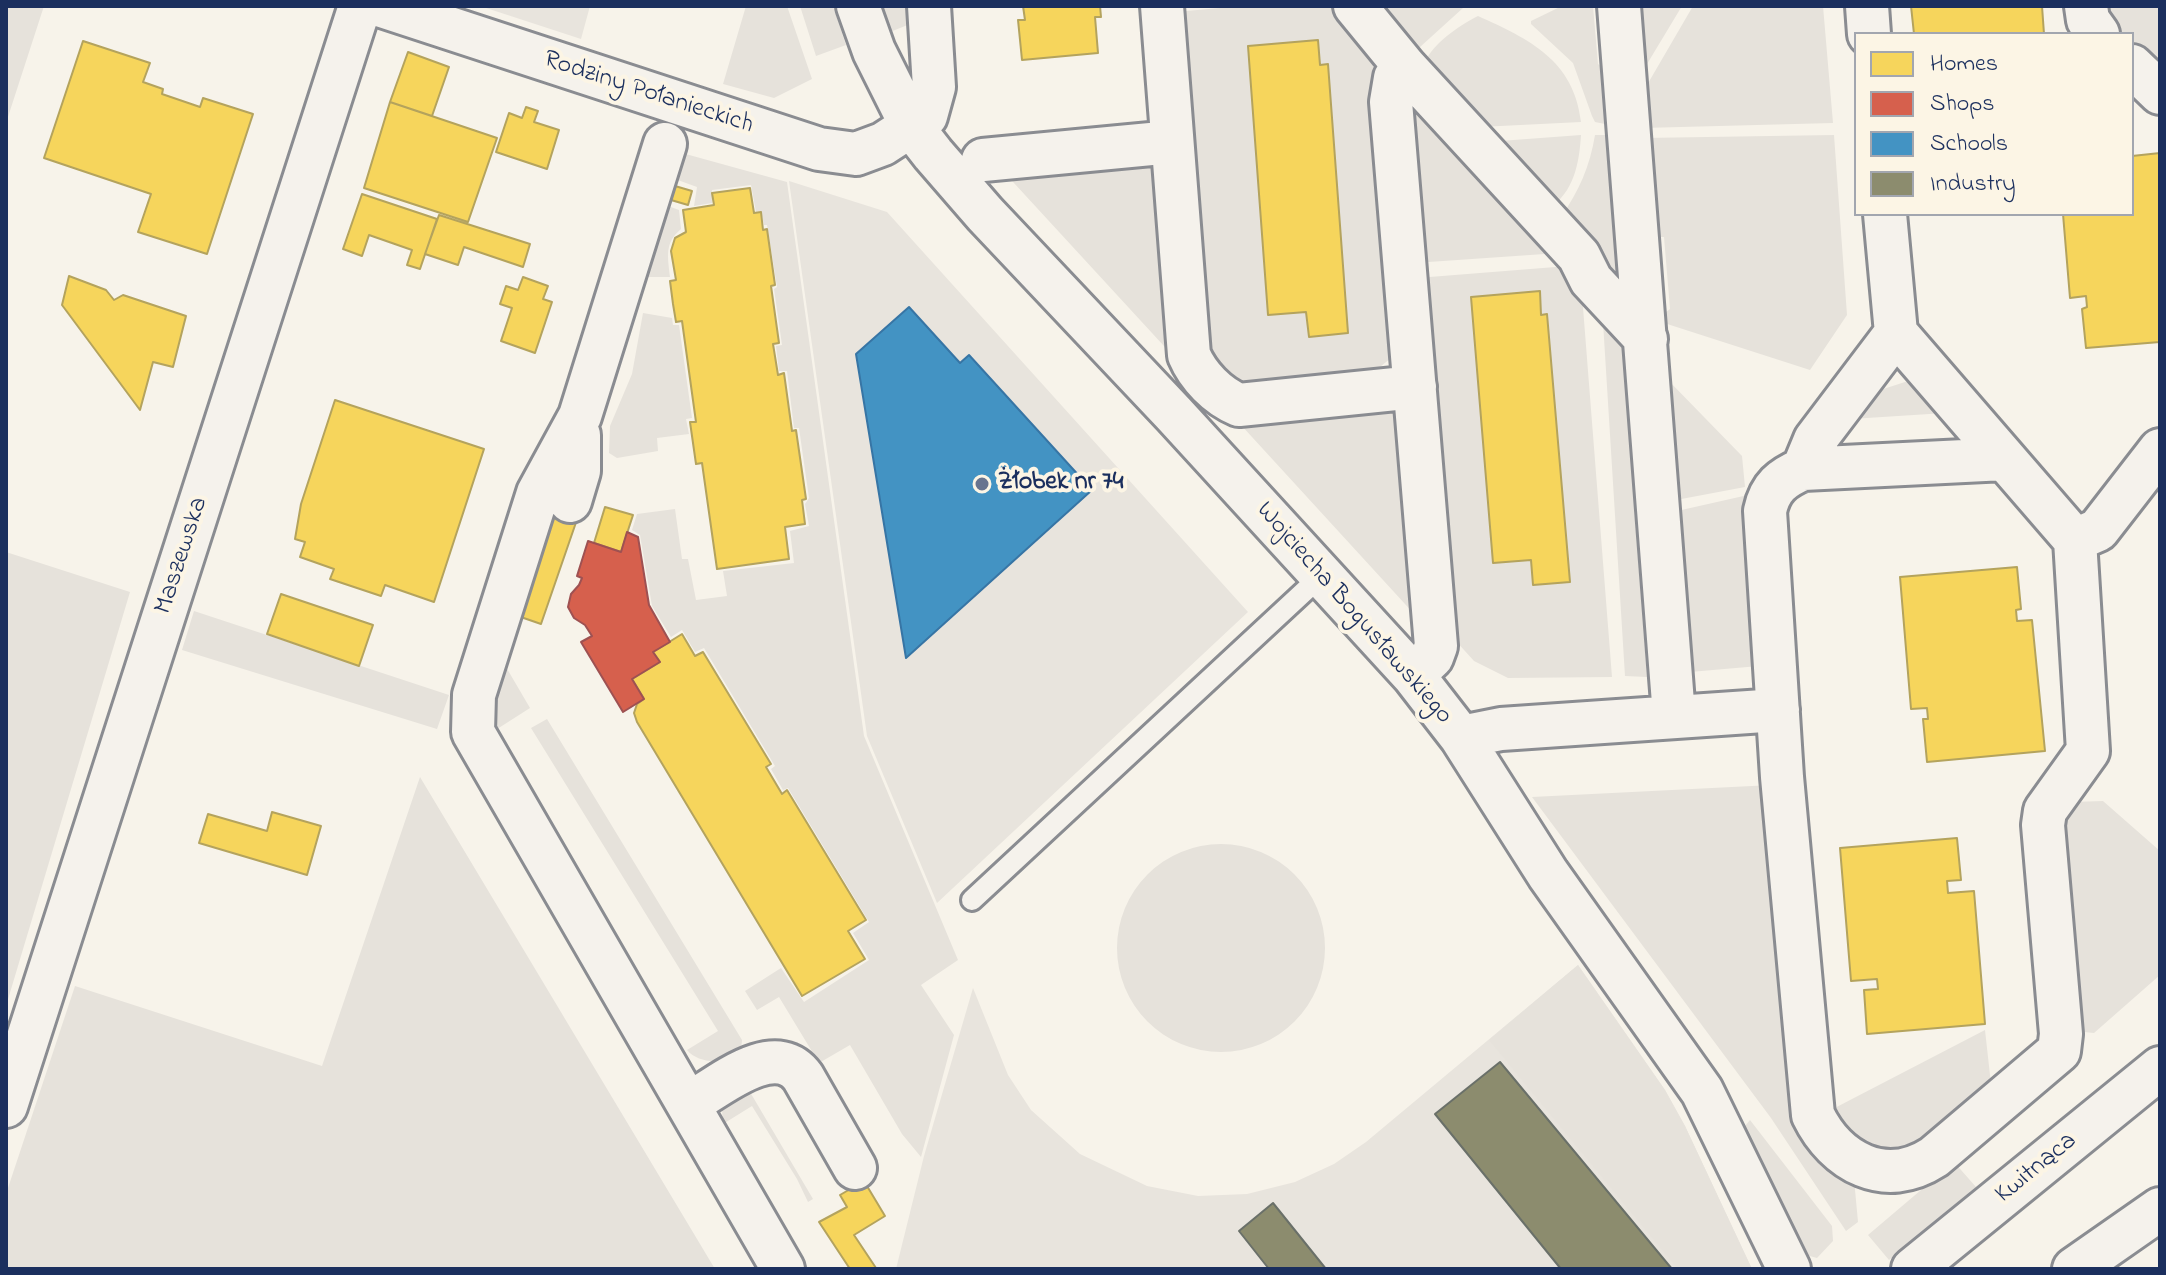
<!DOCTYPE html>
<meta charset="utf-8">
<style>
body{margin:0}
#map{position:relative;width:2166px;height:1275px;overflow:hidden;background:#f7f3ea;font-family:"Indie Flower",sans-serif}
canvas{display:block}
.frame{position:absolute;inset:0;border:8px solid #1b2f5e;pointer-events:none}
.legend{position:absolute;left:1854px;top:32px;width:280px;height:184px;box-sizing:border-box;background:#fcf5e5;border:2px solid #a2a6af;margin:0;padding:10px 14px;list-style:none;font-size:24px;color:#1b2f5e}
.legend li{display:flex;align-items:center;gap:16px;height:40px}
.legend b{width:40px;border:2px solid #a2a6af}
</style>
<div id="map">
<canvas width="2166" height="1275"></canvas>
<div class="frame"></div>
<ul class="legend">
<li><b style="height:22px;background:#f6d55c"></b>Homes</li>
<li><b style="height:22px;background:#d6604d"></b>Shops</li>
<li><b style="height:22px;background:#4393c3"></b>Schools</li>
<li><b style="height:22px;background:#8c8c6e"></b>Industry</li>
</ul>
</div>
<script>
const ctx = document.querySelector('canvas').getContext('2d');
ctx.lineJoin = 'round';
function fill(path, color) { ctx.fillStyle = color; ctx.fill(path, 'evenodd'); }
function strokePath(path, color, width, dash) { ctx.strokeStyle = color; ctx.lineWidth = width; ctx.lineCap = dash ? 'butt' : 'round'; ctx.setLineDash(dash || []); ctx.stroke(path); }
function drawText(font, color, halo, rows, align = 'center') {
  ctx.font = font + ' "Indie Flower",sans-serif'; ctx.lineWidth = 8; ctx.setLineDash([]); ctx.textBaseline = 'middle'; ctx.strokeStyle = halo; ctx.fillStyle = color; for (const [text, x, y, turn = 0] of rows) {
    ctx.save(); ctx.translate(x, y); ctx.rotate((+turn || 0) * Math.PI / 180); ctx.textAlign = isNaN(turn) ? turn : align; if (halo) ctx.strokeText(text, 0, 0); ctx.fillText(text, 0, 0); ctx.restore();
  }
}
const built = new Path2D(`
 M480,6H590L581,39Z
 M789,181L887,212L1248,612L937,903L867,736Z
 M1578,965L1665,1090L1685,1126L1752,1269H896L924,1156L973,988L1008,1075L1031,1110L1080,1154L1147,1186L1198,1196L1247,1194L1295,1182L1334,1164L1366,1142Z`);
const green = new Path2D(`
 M6,6H44L6,123Z
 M746,6H787L812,79L774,98L723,84Z
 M800,6H833L846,45L816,56Z
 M882,6H913L915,22L890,32Z
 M1242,6H1339L1372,43L1391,358L1375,371L1237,387L1204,354L1175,12Z
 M1372,6H1463V8L1420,47L1408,49Z
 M1562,6H1593L1598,64L1606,70L1613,121L1605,124L1595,122L1592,116L1573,63L1531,24V21Z
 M1632,6H1682L1638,79Z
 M1693,6H1823L1833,123L1643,128L1640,97Z
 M2100,6H2160V74L2132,50V34H2113Z
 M1478,16C1529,39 1574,60 1581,122L1480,127L1424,63C1435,42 1457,27 1478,16Z
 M1425,112L1559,253L1414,263L1410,118L1417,113Z
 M1581,135C1579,165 1574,191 1549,209L1500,141Z
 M1595,135H1611L1624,275L1612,274L1561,217C1579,191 1590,166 1595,135Z
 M1834,135L1847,315L1810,370L1661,322V316L1670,309L1664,237H1652L1643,138Z
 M682,153L787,182L864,736L958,960L921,985L954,1035L921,1157L902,1134L850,1045L819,1063L779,997L757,1010L745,991L781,968L804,1002L869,960L853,933L869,922L788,788L783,790L771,769L775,766L704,648L695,652L682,630L671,637L652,606L640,535L632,530L637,514L675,509L682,559H688L696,600L727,596L723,571L794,563L790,531L809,526L805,504L809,498L799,428H794L787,371H779L776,346L782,345L774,289L777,287L767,225H764L761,211L756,212L751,185L712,190V203L694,206L697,187L675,179Z
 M1161,158L1175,358L1002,170Z
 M668,206L679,210L681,229C664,243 668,257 670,277H648L654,246Z
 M1568,266L1581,282L1612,677L1508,678L1474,661L1455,640L1417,278Z
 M1602,306L1632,341L1646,505L1634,506L1647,677L1625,676Z
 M643,313L672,318L673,325H679L692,418L686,419L689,434L657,438L658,451L617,458L609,453L610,426L632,374Z
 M1666,378L1742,456L1745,487L1676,500Z
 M1905,382L1920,383L1970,434L1962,445L1945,413L1851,419L1871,393Z
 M1401,408L1416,616L1241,425Z
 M1748,495L1759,666L1690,672L1677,511Z
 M6,552L130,592L6,1006Z
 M194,611L449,695L437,729L182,650Z
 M499,655L530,708L494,731L485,694Z
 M547,719L742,1040C742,1064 702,1068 687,1050L718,1031L531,728Z
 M420,777L715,1269H6V1194L75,986L322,1066Z
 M1772,785L1798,1120L1854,1179L1858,1222L1846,1231L1771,1118L1532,797Z
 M2103,801L2160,851V975L2094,1033L2084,1032L2076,1025L2059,818L2072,802Z
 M1117 948a104 104 0 1 1 208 0a104 104 0 1 1-208 0Z
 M1578,965L1665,1090L1685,1126L1752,1269H1678L1489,1040Z
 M1985,1030L1992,1093L1917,1152L1896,1156L1862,1145L1827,1112Z
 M750,1092L813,1199L808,1202L797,1179L752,1106L723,1124L722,1110Z
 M1750,1120L1832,1226L1833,1241L1817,1258L1806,1255L1745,1126Z
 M1954,1162L1976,1187L1889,1260L1868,1235Z`);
const homes = new Path2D(`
 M1023,6H1100L1101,17H1095L1098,53L1022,60L1018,20H1025Z
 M1911,6H2042L2044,34H1914Z
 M1318,40L1320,65L1328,64L1348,333L1309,337L1306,312L1268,315L1248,46Z
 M83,41L150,63L143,82L163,89L162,94L200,107L203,98L253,114L207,254L138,232L151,194L44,158Z
 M408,52L449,67L432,116L390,102Z
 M390,102L497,138L468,222L364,188Z
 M526,107L538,111L534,122L559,130L547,169L496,152L509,113L522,118Z
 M2160,153V342L2086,348L2082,309L2087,307L2086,296L2070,298L2063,214H2132V156Z
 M675,186L692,191L688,205L671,200Z
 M750,188L754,213L761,212L763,230L767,229L775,285L771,286L779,343L773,344L778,375L784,373L792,431L796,430L806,499L802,500L805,524L785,527L789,559L717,569L702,463L696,464L690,422H696L682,321L676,322L673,304L670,281L676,280L671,251L675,238L686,232L683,210L714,205L712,193Z
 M362,194L437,219L420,269L407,265L412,250L369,235L362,256L343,249Z
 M439,215L530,244L523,267L464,247L458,265L425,254Z
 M69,276L106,290L114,300L123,295L186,316L173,367L153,362L140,410L62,305Z
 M523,277L548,286L543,299L552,302L535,353L501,341L512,308L500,304L506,286L518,290Z
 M1540,291L1541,315L1547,314L1570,582L1533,585L1531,560L1493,563L1471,297Z
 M335,400L484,449L434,602L385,585L381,596L330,579L334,569L300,557L305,542L295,539L301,504Z
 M556,496L582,505L541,624L515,615Z
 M605,507L633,515L621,552L594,543Z
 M2017,567L2021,609L2016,610L2017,621L2032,620L2045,751L1927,762L1923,719H1928L1927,708L1911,709L1900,577Z
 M281,594L373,625L359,666L267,634Z
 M682,634L695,656L703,652L771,764L766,767L782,794L787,790L866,920L848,931L865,959L802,996L637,722L634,713L637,704L644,699L632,679L660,662L653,652Z
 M272,812L321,826L307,875L199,843L208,814L267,831Z
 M1957,838L1961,880L1947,881L1948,893L1974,891L1985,1024L1867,1034L1864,990L1878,989L1877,979L1851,981L1840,848Z
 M864,1181L885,1216L854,1235L876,1268L850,1269L819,1222L847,1207L840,1195Z`);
const shops = new Path2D(`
 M627,532L638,537L649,605L670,642L653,652L660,662L632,679L644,699L623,712L581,642L592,636L585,625L574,618L568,607L571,594L579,585L582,578L577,576L588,541L621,552Z`);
const schools = new Path2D(`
 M909,307L960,363L969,355L1092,490L906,658L856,354Z`);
const industry = new Path2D(`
 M1500,1062L1672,1269H1561L1435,1114Z
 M1273,1203L1326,1269H1269L1239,1231Z`);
const lane = new Path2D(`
 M972,900L1322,575`);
const street = new Path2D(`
 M382,6L819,149L856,154L883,144L926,116L934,87L929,6
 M858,6L874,51L912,127L933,154L985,214L1174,414L1413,675L1461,737L1548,874L1702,1091L1789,1269
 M1162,6L1189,355C1198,376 1217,396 1239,405L1415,387
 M1355,6L1405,67L1579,256L1591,280L1646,339
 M1619,6L1674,716
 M1867,6L1869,34
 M2086,6L2088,20L2098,34
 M2132,66L2160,93
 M1405,67L1395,78L1391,102L1436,646L1432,657L1413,675
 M665,144L580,416L538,493L474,695L473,732L783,1269
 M983,160L1172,142
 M1885,214L1896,333L1815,440L1803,469C1782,478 1770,487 1765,511L1782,777L1813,1115C1836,1162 1885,1189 1934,1157L2059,1051L2061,1034L2043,825L2045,811L2088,751L2075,540L1896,333
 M1803,469L2005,459
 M570,501L579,471V435
 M2075,540L2098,530L2160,450
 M1461,737L1501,729L1778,710
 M689,1104C718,1087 775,1038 803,1077L855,1168
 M6,1106L360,6
 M1913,1269L2160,1068
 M2074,1269L2160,1209`);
const markers = [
 [982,484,8,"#68748f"]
];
const streetNames = [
 ["Rodziny Połanieckich",648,94,18],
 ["Maszewska",183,556,-72],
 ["Wojciecha Bogusławskiego",1353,614,49],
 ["Kwitnąca",2037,1169,-39]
];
const poiNames = [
 ["Żłobek nr 74",998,484]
];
fill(built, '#e8e4dd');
fill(green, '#e6e2db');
fill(homes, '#f6d55c');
strokePath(homes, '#b4a35d', 2);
fill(shops, '#d6604d');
strokePath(shops, '#9e5152', 2);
fill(schools, '#4393c3');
strokePath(schools, '#3775a5', 2);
fill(industry, '#8c8c6e');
strokePath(industry, '#6a7069', 2);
strokePath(lane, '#8a8c91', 26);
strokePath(street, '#8a8c91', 48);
strokePath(lane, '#f5f2ec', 20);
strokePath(street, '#f5f2ec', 42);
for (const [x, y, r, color] of markers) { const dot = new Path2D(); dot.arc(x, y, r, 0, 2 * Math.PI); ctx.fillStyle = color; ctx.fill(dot); strokePath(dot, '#fcf5e5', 3); }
drawText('26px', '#1b2f5e', '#fcf5e5', streetNames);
drawText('bold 26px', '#1b2f5e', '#fcf5e5', poiNames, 'left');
</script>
